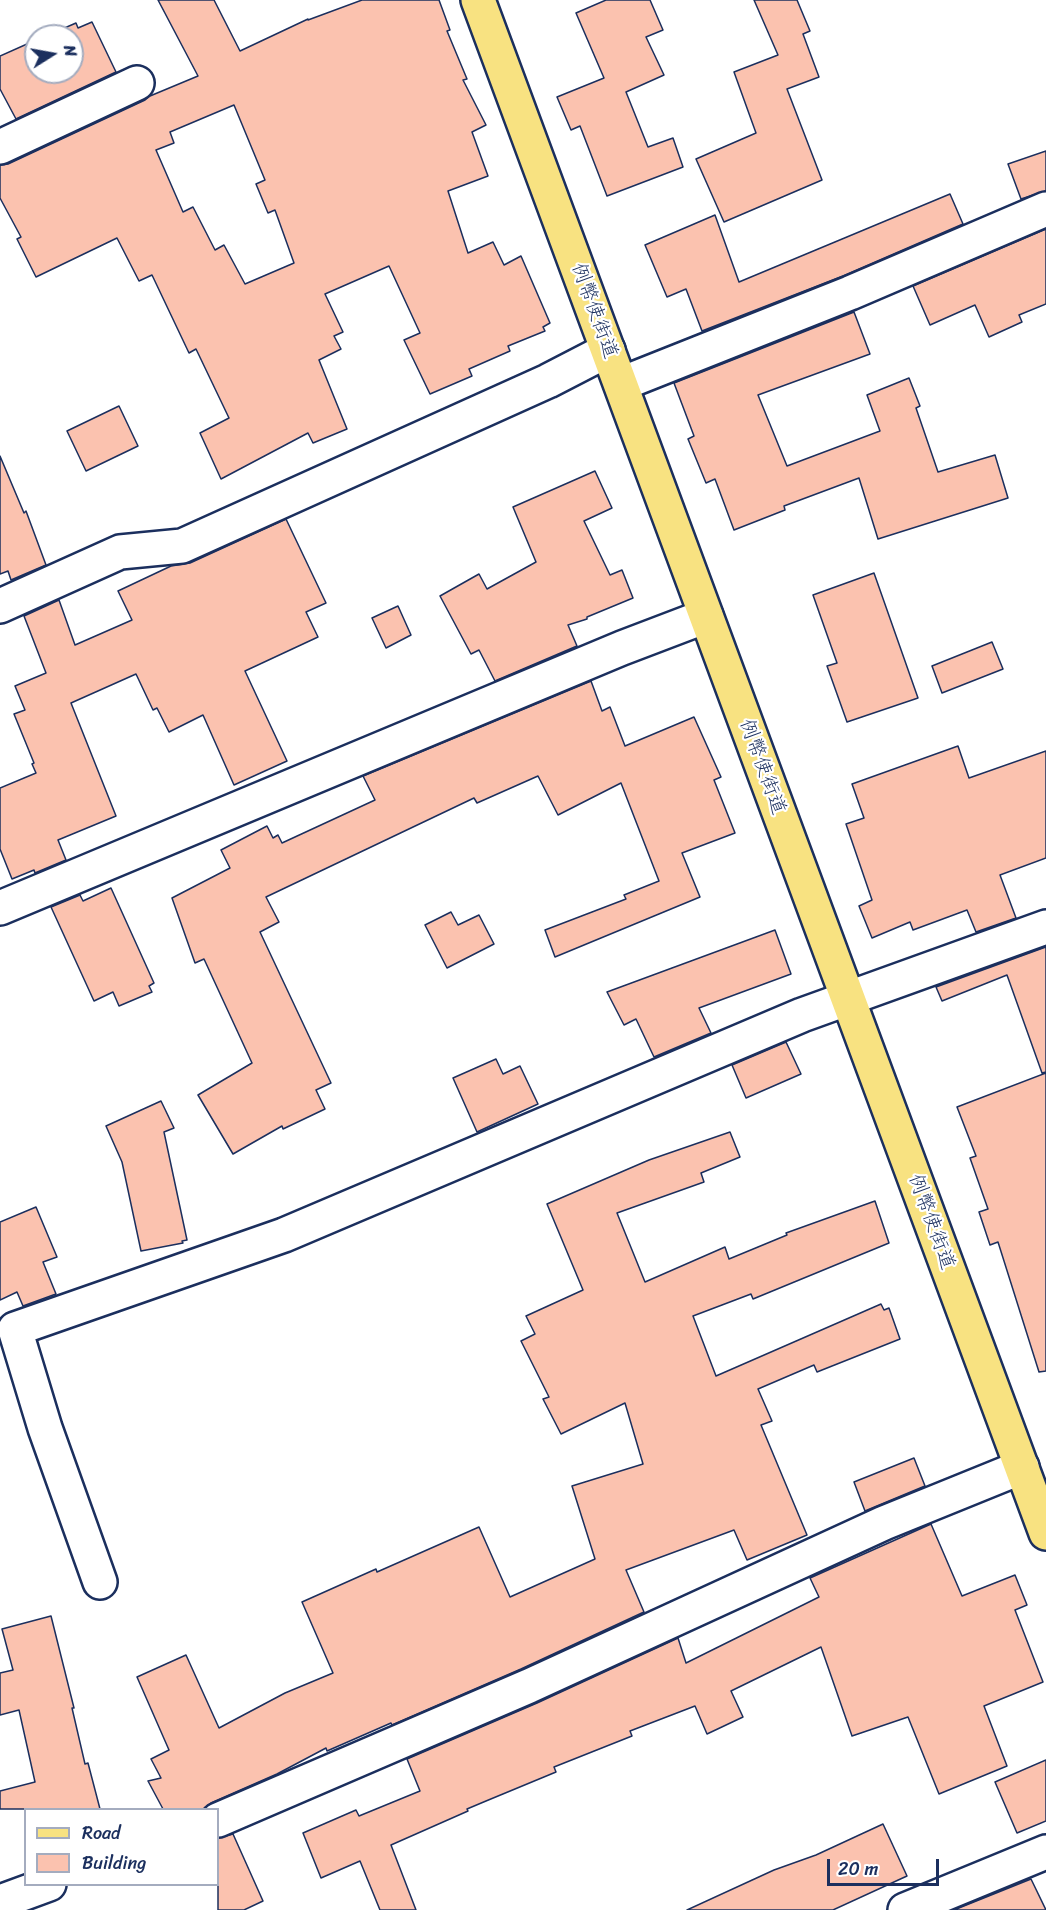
<!DOCTYPE html>
<meta charset="utf-8">
<style>
body{margin:0}
#map{position:relative;width:1046px;height:1910px;overflow:hidden;background:#fff;font-family:Sriracha,sans-serif}
canvas{display:block}
.legend{position:absolute;left:24px;top:1808px;width:195px;height:78px;box-sizing:border-box;background:#fff;border:2px solid #a4acbf;margin:0;padding:8px 10px;list-style:none;font-size:18px;color:#1b2f5e}
.legend li{display:flex;align-items:center;gap:12px;height:30px}
.legend b{width:30px;border:2px solid #a4acbf}
.north{position:absolute;left:24px;top:24px;width:60px;height:60px;box-sizing:border-box;background:#fff;border:2px solid #a4acbf;border-radius:50%;rotate:79deg;font-size:16px;font-weight:700;line-height:24px;text-align:center;color:#1b2f5e}
.north::after{content:'';display:block;margin:auto;width:21px;height:27px;background:#1b2f5e;clip-path:polygon(50% 0,100% 100%,50% 72%,0 100%)}
.scale{position:absolute;left:827px;top:1859px;width:112px;height:27px;box-sizing:border-box;border:3px solid #1b2f5e;border-top:0;padding-left:8px;font-size:18px;line-height:21px;white-space:nowrap;color:#1b2f5e;-webkit-text-stroke:4px #fff;paint-order:stroke}
</style>
<div id="map">
<canvas width="1046" height="1910"></canvas>
<ul class="legend">
<li><b style="height:8px;background:#f8e281"></b>Road</li>
<li><b style="height:16px;background:#fbc2af"></b>Building</li>
</ul>
<div class="north">N</div>
<div class="scale">20 m</div>
</div>
<script>
const ctx = document.querySelector('canvas').getContext('2d');
ctx.lineJoin = 'round';
function fill(path, color) { ctx.fillStyle = color; ctx.fill(path, 'evenodd'); }
function strokePath(path, color, width, dash) { ctx.strokeStyle = color; ctx.lineWidth = width; ctx.lineCap = dash ? 'butt' : 'round'; ctx.setLineDash(dash || []); ctx.stroke(path); }
function drawText(font, color, halo, rows, align = 'center') {
  ctx.font = font + ' Sriracha,"Klee One",sans-serif'; ctx.lineWidth = 4.5; ctx.setLineDash([]); ctx.textBaseline = 'middle'; ctx.strokeStyle = halo; ctx.fillStyle = color; for (const [text, x, y, turn = 0] of rows) {
    ctx.save(); ctx.translate(x, y); ctx.rotate((+turn || 0) * Math.PI / 180); ctx.textAlign = isNaN(turn) ? turn : align; if (halo) ctx.strokeText(text, 0, 0); ctx.fillText(text, 0, 0); ctx.restore();
  }
}
const building = new Path2D(`
 M158,0H214L240,51L308,19V20L362,0H439L450,30L447,31L467,79L463,80L486,125L472,132L488,176L448,191L468,253L493,242L504,265L521,256L550,323L543,327L545,331L508,346L510,351L469,369L472,376L430,394L404,340L420,333L389,266L325,294L343,332L334,336L341,349L319,360L347,429L313,443L308,433L221,479L200,433L229,418L196,349L189,353L152,275L139,281L117,238L36,277L17,239L21,237L0,198V165L8,164L145,100L150,96L198,76ZM234,105L265,180L256,184L268,213L275,210L294,263L245,284L224,245L215,250L193,207L183,212L156,150L174,143L170,132Z
 M606,0H650L663,30L646,37L664,75L626,92L648,147L673,138L683,167L607,196L580,126L571,130L557,97L604,78L576,13Z
 M754,0H797L810,31L803,34L819,77L787,89L822,180L724,222L696,159L756,133L734,72L778,55Z
 M92,22L116,72L16,119L0,89V56L36,40V72H72V36H46L76,23L78,28Z
 M1046,151V191L1021,199L1008,164Z
 M950,194L963,224L843,276L702,331L686,289L667,297L645,245L715,215L739,282Z
 M1046,229V304L1019,315L1022,322L989,337L975,305L930,325L913,286Z
 M854,312L870,354L758,395L787,466L880,431L867,395L909,378L920,406L916,408L938,472L995,455L1008,498L878,539L859,478L784,506L785,510L734,530L715,479L706,483L688,439L694,436L674,383Z
 M119,406L138,446L86,471L67,431Z
 M0,456L24,513L26,511L46,565L11,580L8,571L0,574Z
 M595,471L612,508L584,521L610,575L622,570L633,598L587,617V619L568,625L577,646L495,681L479,650L471,654L440,596L479,574L487,589L536,562L513,507Z
 M286,519L326,603L306,612L318,637L245,671L287,761L234,785L203,715L169,732L157,708L153,710L136,674L71,703L116,816L58,840L66,860L35,873L34,870L12,879L0,849V788L36,773L32,764L34,763L14,714L25,710L15,686L46,673L24,616L59,600L75,645L132,620L118,591L171,566L190,563Z
 M874,573L918,698L847,722L827,666L837,663L813,595Z
 M398,606L411,635L386,648L372,618Z
 M992,642L1003,669L942,693L932,666Z
 M591,681L602,711L610,707L625,746L694,717L721,777L714,780L735,833L682,853L700,897L555,957L545,930L626,899L624,895L659,881L621,783L558,815L538,776L477,803L474,798L266,897L279,922L260,932L331,1083L316,1090L325,1109L283,1129L282,1126L233,1154L198,1095L252,1063L204,959L195,963L172,898L230,868L221,850L267,826L273,838L278,835L282,843L375,800L363,776Z
 M958,746L969,778L1046,751V858L1000,875L1016,918L976,932L967,910L913,930L910,922L872,938L859,906L872,900L846,824L864,818L852,784Z
 M111,888L154,983L149,986L152,992L119,1006L113,992L94,1001L51,907L80,895L83,901Z
 M451,912L458,925L479,915L494,944L447,968L425,925Z
 M775,930L791,974L699,1008L711,1033L654,1057L636,1019L624,1025L607,992Z
 M1046,947V1072L1042,1073L1007,975L942,1001L936,987Z
 M786,1042L801,1074L746,1098L732,1065Z
 M496,1059L503,1074L520,1066L538,1104L477,1132L453,1078Z
 M1046,1073V1371L1039,1372L998,1242L990,1245L979,1212L988,1209L970,1158L976,1156L957,1107Z
 M161,1101L174,1128L164,1132L187,1240L182,1241L183,1243L141,1251L122,1162L106,1126Z
 M730,1132L740,1157L701,1173L704,1182L617,1213L645,1282L725,1247L729,1259L787,1235L786,1233L875,1201L889,1243L753,1299L751,1294L693,1316L716,1376L881,1304L884,1310L889,1308L900,1339L817,1372L814,1365L758,1389L772,1421L761,1425L807,1535L747,1560L734,1530L626,1570L644,1612L521,1669L392,1725L391,1723L327,1751L326,1748L277,1774L211,1803L203,1809H163L148,1781L161,1778L151,1759L169,1750L137,1677L186,1655L219,1728L285,1693L333,1673L302,1602L376,1569L377,1572L479,1527L510,1597L595,1559L572,1486L643,1464L625,1403L561,1434L543,1399L549,1397L521,1341L535,1334L526,1316L583,1290L547,1204L649,1160Z
 M36,1207L57,1257L43,1262L56,1294L23,1306L17,1292L0,1300V1222Z
 M914,1458L925,1486L865,1511L854,1482Z
 M931,1524L962,1596L1015,1575L1027,1605L1015,1610L1043,1682L984,1706L1007,1766L939,1794L908,1717L852,1736L821,1647L731,1691L743,1717L707,1734L695,1706L630,1731L632,1736L554,1767L556,1772L486,1801L467,1809L468,1811L391,1845L416,1910H380L360,1861L321,1878L303,1833L356,1810L359,1816L420,1791L407,1759L537,1703L678,1638L686,1663L819,1597L810,1578Z
 M51,1616L74,1708H72L85,1764L88,1763L100,1809H0V1791L35,1782L19,1710L0,1715V1673L13,1670L2,1629Z
 M1046,1760V1821L1017,1833L995,1782Z
 M883,1824L907,1876L833,1910H687L774,1870L816,1855Z
 M233,1834L263,1901L244,1910H218V1838Z
 M1031,1879L1046,1910H954Z`);
const minor = new Path2D(`
 M0,147L137,83
 M621,384L850,293L1046,209
 M0,606L120,552L182,546L548,381L608,350
 M0,908L622,648L706,616
 M100,1582L45,1428L15,1329L284,1235L802,1015L1046,927
 M218,1820L529,1686L884,1523L1022,1467
 M0,1902L49,1884
 M905,1910L1046,1852`);
const major = new Path2D(`
 M478,0L1046,1533`);
const streetNames = [
 ["例幣使街道",594,311,70],
 ["例幣使街道",762,767,70],
 ["例幣使街道",931,1222,70]
];
fill(building, '#fbc2af');
strokePath(building, '#1b2f5e', 1.5);
strokePath(minor, '#1b2f5e', 38);
strokePath(major, '#1b2f5e', 38);
strokePath(minor, '#fff', 33);
strokePath(major, '#f8e281', 33);
drawText('20px', '#1b2f5e', '#fff', streetNames);
</script>
